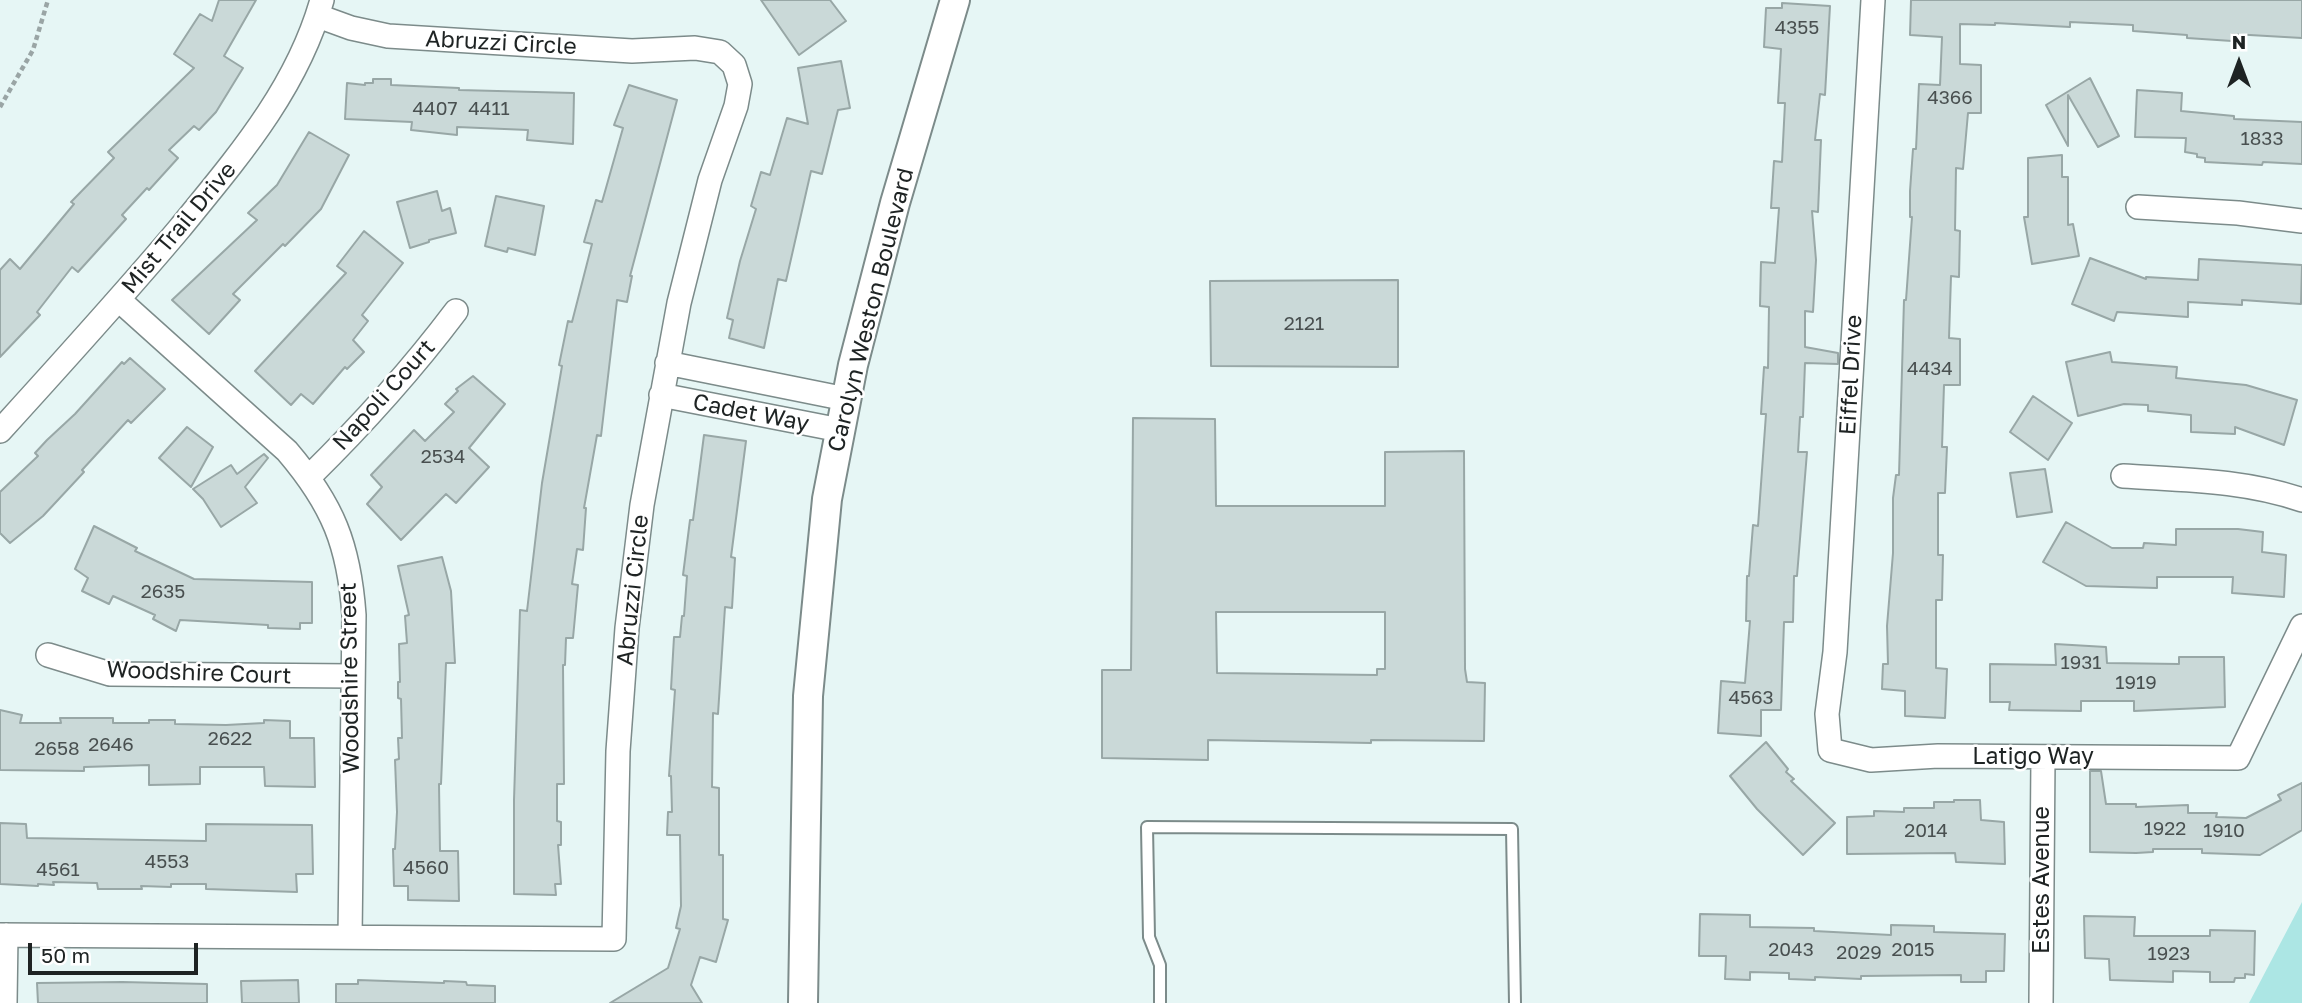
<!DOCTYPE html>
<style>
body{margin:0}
#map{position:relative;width:2302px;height:1003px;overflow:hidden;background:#e6f6f5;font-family:"Golos Text",sans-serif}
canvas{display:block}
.north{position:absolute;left:2204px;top:28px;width:70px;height:70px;-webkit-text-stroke:5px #fff;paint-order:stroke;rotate:0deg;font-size:19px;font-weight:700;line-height:28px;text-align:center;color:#1e2323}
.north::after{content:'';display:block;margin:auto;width:24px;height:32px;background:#1e2323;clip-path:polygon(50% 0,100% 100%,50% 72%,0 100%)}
.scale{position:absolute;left:28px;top:943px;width:170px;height:32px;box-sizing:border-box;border:4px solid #1e2323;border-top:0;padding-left:9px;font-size:21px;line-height:24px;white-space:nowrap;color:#1e2323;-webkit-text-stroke:5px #fff;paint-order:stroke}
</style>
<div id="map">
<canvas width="2302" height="1003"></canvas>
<div class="north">N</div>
<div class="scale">50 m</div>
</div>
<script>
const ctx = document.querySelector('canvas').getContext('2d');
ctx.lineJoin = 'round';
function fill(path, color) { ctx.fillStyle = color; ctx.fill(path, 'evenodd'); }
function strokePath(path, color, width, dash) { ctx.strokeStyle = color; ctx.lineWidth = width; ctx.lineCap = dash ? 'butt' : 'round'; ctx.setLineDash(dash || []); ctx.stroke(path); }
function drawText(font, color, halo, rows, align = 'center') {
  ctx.font = font + ' "Golos Text",sans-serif'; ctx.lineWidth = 5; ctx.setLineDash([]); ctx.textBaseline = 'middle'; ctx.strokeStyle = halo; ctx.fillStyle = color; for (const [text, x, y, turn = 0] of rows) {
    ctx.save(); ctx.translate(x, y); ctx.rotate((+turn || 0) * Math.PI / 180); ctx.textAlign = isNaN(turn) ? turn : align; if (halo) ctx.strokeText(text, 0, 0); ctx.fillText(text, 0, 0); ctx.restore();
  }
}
const green = new Path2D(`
 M2302,902V1003H2249Z`);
const building = new Path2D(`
 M219,0H256L224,56L243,68L216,112L199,130L194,126L169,150L178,158L149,190L147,188L122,215L126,219L78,272L72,267L37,312L40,315L0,357V270L10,259L20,269L74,204L71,202L114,158L108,152L194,68L174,54L200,14L212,21Z
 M761,0H830L846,21L799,55Z
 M1911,0H2302V38L2232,34V41L2187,38V35L2133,31V25L2070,22V27L1995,23V25L1960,24V64L1981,65V113H1968L1963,169L1956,168L1955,230L1960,231L1959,277L1951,276L1949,338L1960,339V385H1944L1942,447H1947L1945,493H1938V555H1943L1942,600H1936V668L1947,669L1945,718L1905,716V691L1882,689L1883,664H1888L1887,626L1893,553V498L1896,475H1899L1904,300H1906L1912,217H1910V191L1913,149H1916L1919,84L1940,85L1942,37L1910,35Z
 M1782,3L1830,6L1825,95L1820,94L1815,140H1821L1818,212L1812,211L1816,260L1813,312L1805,311V347L1838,353V364L1805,363L1803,417H1800L1798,452H1807L1797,576H1794L1793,622H1784L1781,710H1761V736L1718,733L1721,681L1745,683L1750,621H1746L1747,576H1749L1753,525L1758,526L1766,414H1761L1764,367L1768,368L1769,307L1760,306L1761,262L1775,263L1779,208H1771L1774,161L1782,162L1785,103H1778L1781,49L1764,47L1766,8H1782Z
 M841,61L850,108L838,110L822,174L811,171L786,281L778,279L764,348L729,338L733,320L727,318L740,261L756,209L751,206L761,172L770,175L787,118L808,124L798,68Z
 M2090,78L2119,136L2098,147L2068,95V146L2046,105Z
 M373,79H391V85L459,88V90L574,93L573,144L527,140L528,130L457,127V135L411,130L412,122L345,119L347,83L365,85V83H373Z
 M629,85L677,100L630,276H632L627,302L617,300L601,436L597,435L584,508H586L583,550L577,549L572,584L578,585L573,638H566L565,665H563L564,784H557V821L561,822V845H558L561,884H555L556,895L514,894V800L520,610L527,611L542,483L562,366L559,365L568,321L572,322L592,244L584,242L596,200L602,202L623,128L614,125Z
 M2137,90L2182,93L2181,111L2234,116V119L2302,122V164L2263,162L2262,165L2205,162V158L2197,157V154L2185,152L2186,138L2135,137Z
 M309,132L349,155L321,209L285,246L283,244L233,294L240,300L209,334L172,300L257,220L248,213L277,185Z
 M2062,155V177H2068V225L2073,224L2079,256L2032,264L2024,217H2028V158Z
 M437,191L442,211L450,208L456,233L429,240V242L410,248L397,202Z
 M496,196L544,206L535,255L508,248L507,252L485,246Z
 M364,231L403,263L362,315L368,321L353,340L364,352L347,369L345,367L313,404L301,394L291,405L255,371L346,273L337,266Z
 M2090,258L2146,279V277L2198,280L2199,259L2302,265L2301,304L2242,300V305L2188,302V317L2117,312L2114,321L2072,304Z
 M1398,280V367L1211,366L1210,281Z
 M2110,352L2112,362L2177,367L2176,378L2246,385L2297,400L2284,445L2235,427V434L2191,432V415L2148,411V405L2124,404L2078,416L2066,362Z
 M130,358L165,389L131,423L128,420L82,470L84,472L43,516L10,543L0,533V492L38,456L35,453L47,440L75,414L122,362L124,364Z
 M473,376L505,404L469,448L489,467L456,503L446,494L401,540L367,504L382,487L371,475L414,430L425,441L454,412L445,404L458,391L456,389Z
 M2033,396L2072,423L2048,460L2010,432Z
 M1133,418L1215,419L1216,506H1385V452L1464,451L1465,669L1467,682L1485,683L1484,741L1371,740V743L1208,740V760L1102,758V670H1131ZM1216,612H1385V669H1377V675L1217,673Z
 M187,427L213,447L191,487L159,458Z
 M704,435L746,441L731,557L735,558L732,608L725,607L718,714L713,713L712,787L719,788V855H723V919L728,920L716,962L700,957L691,985L702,1003H610L668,968L680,929L676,928L681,906L680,835H667L668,812H672L671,776H669L675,690L671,689L674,637H680L682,616H684L687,576L683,575L690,520H693Z
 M264,454L268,458L245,487L257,503L221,527L203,499L193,489L231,465L237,474Z
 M2045,469L2052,512L2017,517L2010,473Z
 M2066,522L2112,548H2143L2144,543L2176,545V529H2238L2263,532L2262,552L2286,555L2284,597L2232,593L2233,577H2157V588L2086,586L2043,562Z
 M94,526L137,548L135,551L194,579L312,582V623H300V629L268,628V625L180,620L176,631L153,619L155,615L113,596L109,604L82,591L88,578L75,569Z
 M442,557L451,591L455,663H446L441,784H439L440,851H458L459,901L408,900V886H394L393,849H395L397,812L395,760L399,759L398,738H402L401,699L398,698V682H400L399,644L407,643L405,616L409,615L398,566Z
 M2055,644L2106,647L2107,663L2179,664V657H2224L2225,707L2134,711V701H2081V711L2009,710L2010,702H1990V664L2056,665Z
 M0,710L22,715L20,723H61L60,718H113V723H149V720H175V724L226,725L264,723V720L290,721V738H314L315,787L265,786L264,767H200V784L149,785V765L84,767V771L0,770Z
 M1766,742L1788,769L1786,772L1794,779L1791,781L1835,823L1803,855L1757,809L1730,776Z
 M2090,771H2101L2106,804H2136V807L2188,805V813H2217L2216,817L2246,818L2281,800L2278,795L2302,783V830L2260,855L2202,853V849H2153V852L2136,853L2090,852Z
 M1954,800H1980L1981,820L2004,822L2005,864L1956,862L1955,853L1847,854V817L1874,816V811L1904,812V808H1934V802H1954Z
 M0,823L26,824L27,838L206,841V824L312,825L313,874H296L297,892L206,889V884H171V887L141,886L142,889H98L97,883L53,882L54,885L38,884V886L0,884Z
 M1700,914L1750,915V927L1814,928V931L1891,935V925L1934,926V932L2005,934L2004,971H1986V982H1961V975L1861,976V979L1815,977V980L1789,979V973L1750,972V980L1725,979L1726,956H1699Z
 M2084,916L2135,917L2134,936H2210V930L2255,931L2254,975L2245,974V978H2235L2234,982H2210V972L2173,971V982L2110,980L2109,959L2085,958Z
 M298,980L299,1003H242L241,981Z
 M358,980L444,983V981L466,982L467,985L495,986V1003H336V984H358Z
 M122,982L207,984V1003H38L37,983Z`);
const path = new Path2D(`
 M0,107L33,50L48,0`);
const service = new Path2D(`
 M1160,1003V965L1149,937L1147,827L1512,829L1515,1003`);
const minor = new Path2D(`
 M1873,0L1835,652L1827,714L1830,750L1871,760L1938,756L2238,758L2302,626
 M2138,207L2238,213L2302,221
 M119,300L287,451C333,505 349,545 354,615L350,937
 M667,363L846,399
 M661,395L840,430
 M0,431C61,364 122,297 180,228C237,158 297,89 322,0
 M2123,476C2183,480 2244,480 2302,500
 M309,477C364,423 410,372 456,311
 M48,655L110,674L353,676
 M0,935L614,939L618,751L627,628L642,505L679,303L710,180L736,106L740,84L734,65L720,52L695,48L632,51L388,36L351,28L318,16
 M5,1003L6,935
 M2041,1003L2043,757`);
const tertiary = new Path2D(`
 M803,1003L808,696L827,499L853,365L895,203L955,0`);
const numberNames = [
 ["4355",1797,28],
 ["4366",1950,98],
 ["4407",435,109],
 ["4411",489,109],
 ["1833",2262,139],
 ["2121",1304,324],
 ["4434",1930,369],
 ["2534",443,457],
 ["2635",163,592],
 ["1931",2081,663],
 ["1919",2136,683],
 ["4563",1751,698],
 ["2622",230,739],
 ["2646",111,745],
 ["2658",57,749],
 ["1922",2165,829],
 ["2014",1926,831],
 ["1910",2224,831],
 ["4553",167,862],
 ["4560",426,868],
 ["4561",58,870],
 ["2043",1791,950],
 ["2015",1913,950],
 ["2029",1859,953],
 ["1923",2169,954]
];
const streetNames = [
 ["Abruzzi Circle",501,43,3],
 ["Mist Trail Drive",179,228,-50],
 ["Carolyn Weston Boulevard",871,310,-76],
 ["Eiffel Drive",1851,375,-87],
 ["Napoli Court",384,395,-48],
 ["Cadet Way",751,413,11],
 ["Abruzzi Circle",633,590,-84],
 ["Woodshire Court",199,673,2],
 ["Woodshire Street",350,678,-91],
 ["Latigo Way",2033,757],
 ["Estes Avenue",2042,880,-90]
];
fill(green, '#ace6e4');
fill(building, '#cad9d8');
strokePath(building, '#98a7a6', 2);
strokePath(service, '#7c8b8a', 14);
strokePath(minor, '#7c8b8a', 26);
strokePath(tertiary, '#7c8b8a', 32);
strokePath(path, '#9aa5a5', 4.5, [5, 3.5]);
strokePath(service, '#fff', 10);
strokePath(minor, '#fff', 23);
strokePath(tertiary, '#fff', 28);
drawText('19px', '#495050', null, numberNames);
drawText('23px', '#1e2323', '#fff', streetNames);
</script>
